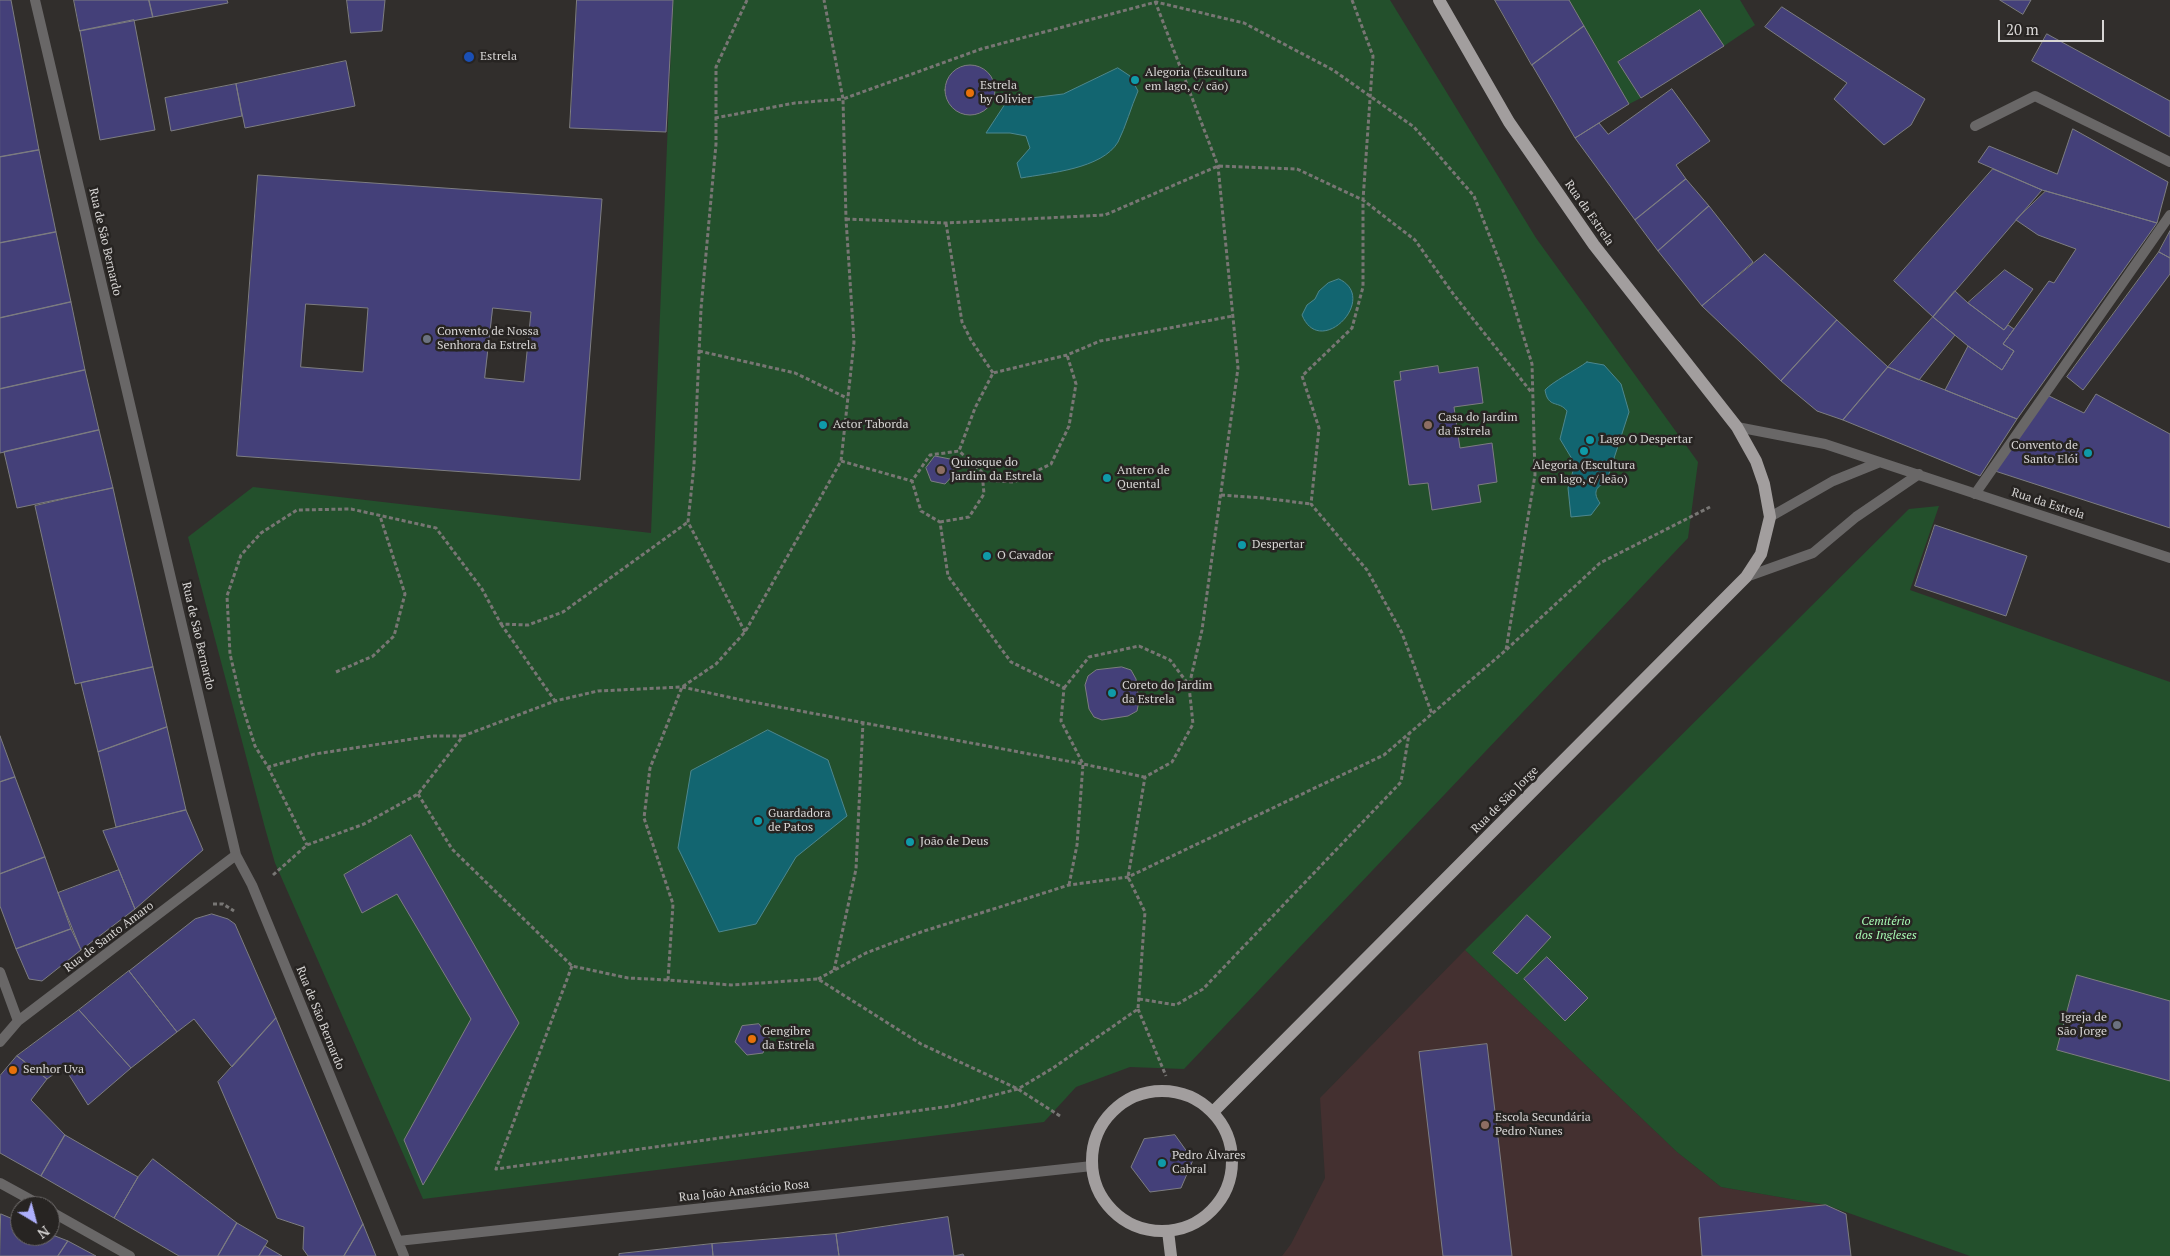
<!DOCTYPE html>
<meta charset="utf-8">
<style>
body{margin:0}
#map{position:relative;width:2170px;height:1256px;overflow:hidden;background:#312e2c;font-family:"PT Serif",serif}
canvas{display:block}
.north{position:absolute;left:10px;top:1196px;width:50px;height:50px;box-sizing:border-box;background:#272422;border:1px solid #6e6b6a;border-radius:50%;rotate:143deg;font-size:14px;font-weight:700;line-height:20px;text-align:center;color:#d8d6d5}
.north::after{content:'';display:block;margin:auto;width:18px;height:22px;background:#adaffb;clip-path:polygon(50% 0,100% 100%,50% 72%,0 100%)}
.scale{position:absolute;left:1998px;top:20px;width:106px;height:22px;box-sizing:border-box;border:2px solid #d8d6d5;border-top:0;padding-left:6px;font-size:15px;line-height:18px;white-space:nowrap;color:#d8d6d5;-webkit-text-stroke:4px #272422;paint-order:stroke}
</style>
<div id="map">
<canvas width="2170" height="1256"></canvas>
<div class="north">N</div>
<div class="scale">20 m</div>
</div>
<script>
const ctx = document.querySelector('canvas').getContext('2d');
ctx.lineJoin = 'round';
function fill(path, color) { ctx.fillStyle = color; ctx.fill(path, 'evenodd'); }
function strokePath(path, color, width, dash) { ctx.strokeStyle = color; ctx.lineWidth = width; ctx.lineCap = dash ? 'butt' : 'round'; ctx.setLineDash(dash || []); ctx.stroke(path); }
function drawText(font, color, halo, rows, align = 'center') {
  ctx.font = font + ' "PT Serif",serif'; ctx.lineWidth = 5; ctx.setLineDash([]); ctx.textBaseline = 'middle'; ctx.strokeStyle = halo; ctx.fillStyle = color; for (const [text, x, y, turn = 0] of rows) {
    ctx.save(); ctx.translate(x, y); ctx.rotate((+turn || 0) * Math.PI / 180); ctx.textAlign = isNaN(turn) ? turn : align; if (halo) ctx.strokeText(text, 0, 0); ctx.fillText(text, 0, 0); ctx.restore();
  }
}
const education = new Path2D(`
 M1465,950L1677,1152L1721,1187L1826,1205L1846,1214L1851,1256H1282L1291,1244L1325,1178L1320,1098Z`);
const green = new Path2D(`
 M673,0H1390L1536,238L1698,462L1688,538L1184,1069L1130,1067L1076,1087L1044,1122L423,1199L275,863L265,828L188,537L253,487L651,533Z
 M1569,0H1740L1755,25L1724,46L1700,10L1618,61L1641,98L1629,104Z
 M1939,506L1910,590L2170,682V1256H1970L1826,1205L1721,1187L1677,1152L1465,950L1909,509Z`);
const water = new Path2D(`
 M1118,68L1130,76L1138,91C1131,107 1126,126 1118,142C1102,169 1049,173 1021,178L1017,163L1030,148L1026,136L1010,133H986L1007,101L1063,94Z
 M1339,279C1380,298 1320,360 1302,315L1307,305L1315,299L1319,291L1328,283Z
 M1587,362L1604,365L1621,384L1629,412L1606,483C1595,486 1593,494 1600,503L1591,515L1571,517L1568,488L1575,464L1560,439L1567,411C1559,400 1548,409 1545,390C1552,382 1576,370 1587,362Z
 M768,730L828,760L847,816L796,857L756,924L719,932L678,848L691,771Z`);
const building = new Path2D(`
 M0,0H11L39,150L0,157Z
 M74,0H149L153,17L80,31Z
 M149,0H227L228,3L153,17Z
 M347,0H385L382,31L351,33Z
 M577,0H673L666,132L570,128Z
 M1495,0H1569L1584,26L1532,65Z
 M2000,0H2031L2023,14Z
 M1782,7L1925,99L1911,125L1884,145L1834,99L1847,83L1765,27Z
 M1700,10L1724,46L1641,98L1618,62Z
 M134,20L155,130L100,140L80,31Z
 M1584,26L1629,104L1575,138L1532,65Z
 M2047,34L2170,101V137L2032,61Z
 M346,61L355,106L245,128L236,84Z
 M945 90a25 25 0 1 1 50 0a25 25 0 1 1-50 0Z
 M236,84L242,116L171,131L165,98Z
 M1672,89L1710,141L1676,165L1686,179L1635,220L1575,138L1599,123L1608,134Z
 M2073,129L2168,182L2157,223L2042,190L1978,162L1989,146L2057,174Z
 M39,150L56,232L0,243V157Z
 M1993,169L2042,190L1933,317L1894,281Z
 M258,175L602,199L580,480L237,456ZM306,304L368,308L363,372L301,367ZM493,308L531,312L524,382L485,378Z
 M1686,179L1709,206L1658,251L1635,220Z
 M2046,191L2157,223L2017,419L1945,390L1968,346L2002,370L2014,351L2003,344L2049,281L2054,283L2076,249L2038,235L2016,220Z
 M1709,206L1753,262L1702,306L1658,251Z
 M2170,231V258L2159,252Z
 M56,232L71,302L0,318V243Z
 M2159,252L2170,258V274L2083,390L2067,377Z
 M1765,254L1837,320L1781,381L1702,306Z
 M2005,270L2033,289L2004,330L1968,303Z
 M1955,291L1968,303L2004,330L2008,325L2014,329L2003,344L2014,351L2002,370L1968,346L1933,317Z
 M71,302L85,370L0,389V318Z
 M1933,317L1955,335L1919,380L1888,367Z
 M1837,320L1888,367L1843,420L1817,411L1781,381Z
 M1438,366L1439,373L1478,367L1483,403L1454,407L1460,448L1492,443L1497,482L1478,485L1481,502L1432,510L1428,483L1409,485L1394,381L1401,380L1400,372Z
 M1888,367L2017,419L1980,476L1843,420Z
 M85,370L99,430L0,453V389Z
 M2045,394L2084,413L2096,394L2170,434V528L1995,471Z
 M99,430L113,488L17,508L4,452Z
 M935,456L950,459L955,473L945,484L931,481L926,468Z
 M113,488L153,667L75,684L35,506Z
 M1935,525L2027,556L2006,616L1915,586Z
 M153,667L167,727L98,752L81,683Z
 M1122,667L1131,670L1136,679L1139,701L1137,711L1128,716L1102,720L1094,717L1089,709L1085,685L1088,676L1096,670Z
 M167,727L186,810L116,827L98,752Z
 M0,736L15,777L0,782Z
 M15,777L45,857L0,874V782Z
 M186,810L203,850L135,909L103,831Z
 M411,835L519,1023L423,1185L404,1140L471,1019L397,894L362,913L344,875Z
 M45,857L71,929L16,949L0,906V874Z
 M119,870L135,909L81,950L58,893Z
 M212,914L228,919L235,924L276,1018L232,1067L194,1019L177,1032L129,971L195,919Z
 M1527,915L1551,937L1517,974L1493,953Z
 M71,929L81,950L42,981L29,979L16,949Z
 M1547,957L1588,998L1565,1021L1524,979Z
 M129,971L177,1032L131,1068L79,1010Z
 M2077,975L2170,1001V1081L2057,1050Z
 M79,1010L131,1068L88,1105L64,1067L47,1079L17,1056Z
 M276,1018L363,1224L344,1256H308L303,1249L304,1227L277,1218L218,1082Z
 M759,1024L769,1037L763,1053L747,1055L735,1042L742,1026Z
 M1487,1044L1512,1256H1443L1419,1052Z
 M17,1056L47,1079L31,1100L65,1135L41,1176L0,1153V1076Z
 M65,1135L138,1177L114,1218L41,1176Z
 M1175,1135L1193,1160L1181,1188L1150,1192L1131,1167L1144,1139Z
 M153,1159L237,1223L218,1256H179L114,1218L138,1177Z
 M1826,1205L1846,1214L1851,1256H1702L1699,1218Z
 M1,1214L20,1222V1236H50V1234L68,1241L58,1256H0Z
 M948,1217L954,1256L963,1254L964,1256H839L836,1234Z
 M237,1223L268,1241L259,1256H218Z
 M363,1224L376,1256H344Z
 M836,1234L839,1256H713L712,1244Z
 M68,1241L96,1256H58Z
 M712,1244L713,1256H619V1254Z
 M265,1246L282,1256H259Z`);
const path = new Path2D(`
 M1352,0L1373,56L1363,200V287L1352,328L1302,376L1319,428L1311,504L1367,570L1402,633L1432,714
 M715,118L795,103L843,99L824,0
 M846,219L946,223L1105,215L1218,166L1297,169L1363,200L1415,240L1454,295L1532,393
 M946,223L962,322L971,340L993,373
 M699,351L795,373L847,398
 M841,461L912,481
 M983,480L1014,482L1051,464L1069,426L1076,384L1067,355
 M1221,495L1263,498L1311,504
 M940,522L969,517L984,494L982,472L959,451
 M501,624L555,701
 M745,632L688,522L694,465L701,309L716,144V67L747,0
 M336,672L373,656L394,636L405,594L380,516
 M1064,688L1089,657L1139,646L1170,660L1189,685
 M463,736H432L315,754L268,767L255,746L242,705L230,654L227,596L241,555L261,533L297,510L351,509L436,528L482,589L501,624L528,625L563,612L688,522
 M268,767L307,845
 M418,794L452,849L572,966L628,978L668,980
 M273,875L307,845L364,824L418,794L463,736L555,701L598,691L682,687L742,700L1083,764L1144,777
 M1069,885L1077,845L1083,764L1061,721L1064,688L1011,662L948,576L940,522L921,511L912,481L930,455L959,451L975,408L993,373L1067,355L1100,341L1233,316
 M213,904H223L234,911
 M572,966L496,1169L951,1106L1018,1089L1053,1068L1138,1009L1145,912L1128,877L1145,777L1172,762L1193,724L1189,686L1202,630L1238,368L1218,166L1155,1
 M834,970L856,869L863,722
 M818,979L866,953L921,932L1069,885L1128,877L1384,755L1506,650L1600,563L1710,507
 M1139,999L1176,1005L1203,989L1401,782L1409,734
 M1138,1009L1166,1076
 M1060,1116L1018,1089L921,1044L818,979L731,985L668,980L673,904L644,818L650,768L682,687L716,664L745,632L841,461L854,342L846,219L843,99L981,49L1156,2L1244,23L1333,70L1414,127L1474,196L1504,273L1532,364L1535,475L1506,650`);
const lane = new Path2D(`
 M1975,126L2035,96L2170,162
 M1975,494L2170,215`);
const street = new Path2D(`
 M35,0L236,855L252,885L404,1256
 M1737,427L1825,444L2170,558
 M1770,517L1833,481L1880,462
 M1746,577L1813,553L1856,517L1919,474
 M0,972L18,1021
 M0,1042L18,1021L236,855
 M0,1183L42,1206
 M50,1211L130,1256
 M398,1241L1092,1166`);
const primary = new Path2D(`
 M1092 1161a70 70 0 1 1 140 0a70 70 0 1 1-140 0Z
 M1213,1112L1746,577L1761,554L1770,517L1764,484L1756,461L1737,427L1594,245L1509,122L1439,0
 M1168,1231L1171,1256`);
const markers = [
 [469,57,6,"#1a4fb4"],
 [1135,80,5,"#0f9aa8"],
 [970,93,5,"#e8710a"],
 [427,339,5,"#6b7280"],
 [823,425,5,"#0f9aa8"],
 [1428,425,5,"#8d6e63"],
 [1590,440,5,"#0f9aa8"],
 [1584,451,5,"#0f9aa8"],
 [2088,453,5,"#0f9aa8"],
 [941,470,5,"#8d6e63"],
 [1107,478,5,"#0f9aa8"],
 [1242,545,5,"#0f9aa8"],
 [987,556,5,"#0f9aa8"],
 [1112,693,5,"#0f9aa8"],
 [758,821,5,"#0f9aa8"],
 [910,842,5,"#0f9aa8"],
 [2117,1025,5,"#6b7280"],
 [752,1039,5,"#e8710a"],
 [13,1070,5,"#e8710a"],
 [1485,1125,5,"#8d6e63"],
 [1162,1163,5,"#0f9aa8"]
];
const poiNames = [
 ["Estrela",480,57],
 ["Alegoria (Escultura",1145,73],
 ["em lago, c/ cão)",1145,87],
 ["Estrela",980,86],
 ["by Olivier",980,100],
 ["Convento de Nossa",437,332],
 ["Senhora da Estrela",437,346],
 ["Casa do Jardim",1438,418],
 ["da Estrela",1438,432],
 ["Actor Taborda",833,425],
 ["Lago O Despertar",1600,440],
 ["Convento de",2078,446,"right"],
 ["Santo Elói",2078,460,"right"],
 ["Quiosque do",951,463],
 ["Jardim da Estrela",951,477],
 ["Alegoria (Escultura",1584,466,"center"],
 ["em lago, c/ leão)",1584,480,"center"],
 ["Antero de",1117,471],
 ["Quental",1117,485],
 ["Despertar",1252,545],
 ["O Cavador",997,556],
 ["Coreto do Jardim",1122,686],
 ["da Estrela",1122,700],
 ["Guardadora",768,814],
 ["de Patos",768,828],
 ["João de Deus",920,842],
 ["Igreja de",2107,1018,"right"],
 ["São Jorge",2107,1032,"right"],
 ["Gengibre",762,1032],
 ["da Estrela",762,1046],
 ["Senhor Uva",23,1070],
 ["Escola Secundária",1495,1118],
 ["Pedro Nunes",1495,1132],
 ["Pedro Álvares",1172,1156],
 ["Cabral",1172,1170]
];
const streetNames = [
 ["Rua da Estrela",1589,213,55],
 ["Rua de São Bernardo",105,242,77],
 ["Rua da Estrela",2048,504,18],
 ["Rua de São Bernardo",198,636,77],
 ["Rua de São Jorge",1505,800,-45],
 ["Rua de Santo Amaro",109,937,-37],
 ["Rua de São Bernardo",320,1018,68],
 ["Rua João Anastácio Rosa",744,1191,-6]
];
const parkNames = [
 ["Cemitério",1886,922],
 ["dos Ingleses",1886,936]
];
fill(education, '#443030');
fill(green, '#23502c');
fill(water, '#126570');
strokePath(water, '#4d878e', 1);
fill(building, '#444079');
strokePath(building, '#7d7d81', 1);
strokePath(path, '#787674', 3, [4, 2.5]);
strokePath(lane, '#696767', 10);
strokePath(street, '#696767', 10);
strokePath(primary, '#a29e9e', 12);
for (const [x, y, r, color] of markers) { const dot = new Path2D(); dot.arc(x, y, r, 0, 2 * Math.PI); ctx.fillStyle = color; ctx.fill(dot); strokePath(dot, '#272422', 2); }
drawText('12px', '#d8d6d5', '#272422', poiNames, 'left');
drawText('12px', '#d8d6d5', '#272422', streetNames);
drawText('italic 12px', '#a6f8b2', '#272422', parkNames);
</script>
